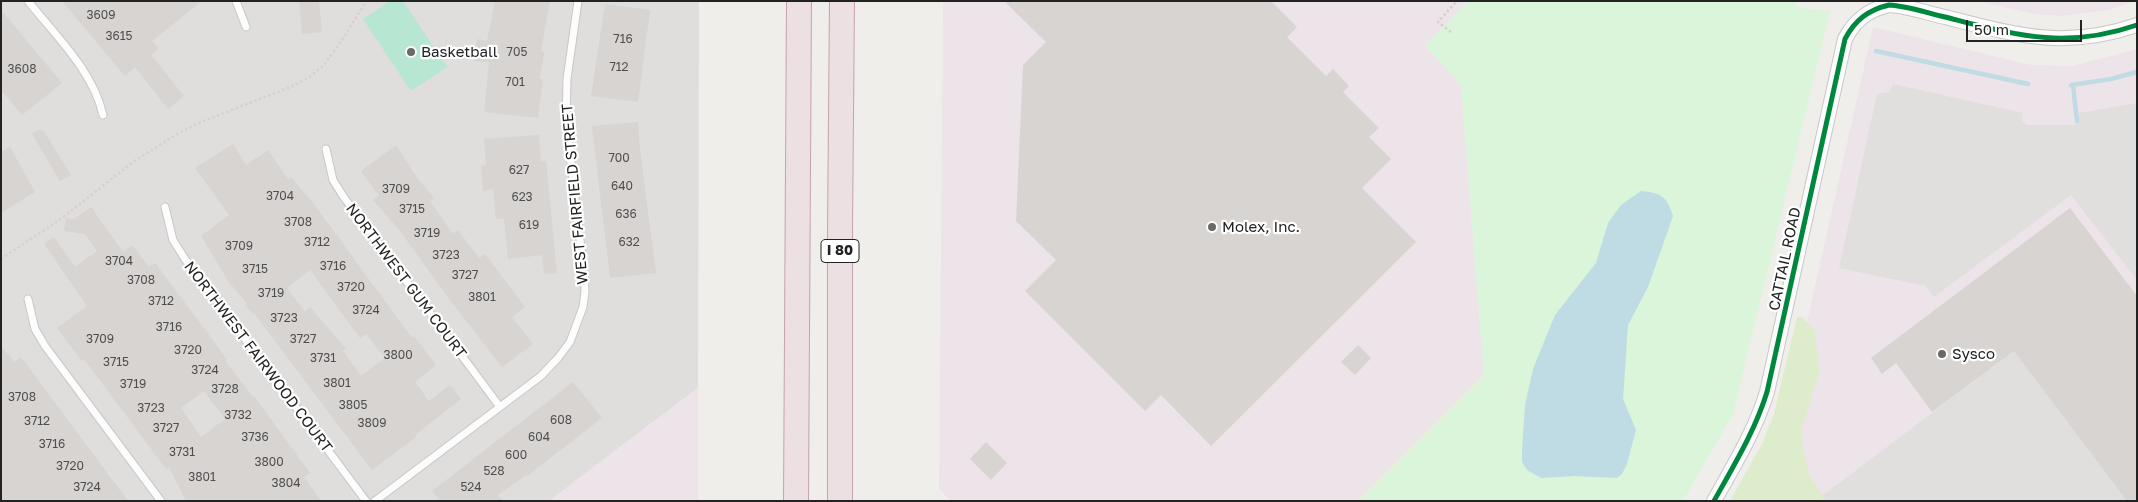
<!DOCTYPE html>
<style>
body{margin:0}
#map{position:relative;width:2138px;height:502px;overflow:hidden;background:#f0eeeb;font-family:"Golos Text",sans-serif}
canvas{display:block}
.frame{position:absolute;inset:0;border:2px solid #222;pointer-events:none}
.scale{position:absolute;left:1966px;top:20px;width:116px;height:22px;box-sizing:border-box;border:2px solid #222;border-top:0;padding-left:6px;font-size:15px;line-height:18px;white-space:nowrap;color:#222;-webkit-text-stroke:4px #fff;paint-order:stroke}
</style>
<div id="map">
<canvas width="2138" height="502"></canvas>
<div class="frame"></div>
<div class="scale">50 m</div>
</div>
<script>
const ctx = document.querySelector('canvas').getContext('2d');
ctx.lineJoin = 'round';
function fill(path, color) { ctx.fillStyle = color; ctx.fill(path, 'evenodd'); }
function strokePath(path, color, width, dash) { ctx.strokeStyle = color; ctx.lineWidth = width; ctx.lineCap = dash ? 'butt' : 'round'; ctx.setLineDash(dash || []); ctx.stroke(path); }
function drawText(font, color, halo, rows, align = 'center') {
  ctx.font = font + ' "Golos Text",sans-serif'; ctx.lineWidth = 4.5; ctx.setLineDash([]); ctx.textBaseline = 'middle'; ctx.strokeStyle = halo; ctx.fillStyle = color; for (const [text, x, y, turn = 0] of rows) {
    ctx.save(); ctx.translate(x, y); ctx.rotate((+turn || 0) * Math.PI / 180); ctx.textAlign = isNaN(turn) ? turn : align; if (halo) ctx.strokeText(text, 0, 0); ctx.fillText(text, 0, 0); ctx.restore();
  }
}
const residential = new Path2D(`
 M1,1H699L698,388L549,501H1Z`);
const industrial = new Path2D(`
 M943,1H1468L1426,45L1461,85L1484,375L1358,501H951L939,489Z
 M1977,1H2136L2109,10L2061,16L2034,14Z
 M1873,27L2031,65L2072,66L2137,49V501H1743L1790,398Z
 M698,388V501H549Z`);
const grass = new Path2D(`
 M1797,317H1802L1815,331L1819,372L1802,428L1803,449L1809,475L1826,501H1730L1762,444L1774,414Z`);
const park = new Path2D(`
 M1468,1H1797L1796,7L1830,11L1733,414L1683,501H1358L1484,375L1461,85L1425,45Z`);
const pitch = new Path2D(`
 M390,1H403L447,67L411,91L363,19Z`);
const parking = new Path2D(`
 M1893,84L2023,113L2022,121L2027,125H2074L2078,122V113L2137,103V280L2071,195L1934,297L1925,286L1839,268L1877,94L1889,92Z
 M2014,351L2127,501H1826L1822,496Z`);
const water = new Path2D(`
 M1641,191C1661,193 1667,196 1673,216L1648,287L1628,325L1623,399L1636,430L1627,464L1622,474L1617,478L1575,476L1541,478L1527,470L1522,462V452L1525,405L1533,369L1555,315L1596,263L1608,223L1621,205Z`);
const stream = new Path2D(`
 M1876,51L2028,84
 M2071,85L2111,79L2137,72
 M2073,85L2077,121`);
const building = new Path2D(`
 M62,1H202L152,41L158,48L151,55L184,96L168,109L135,67L125,76Z
 M299,1H319L322,32L302,34Z
 M495,1H550L541,51L544,52L540,79H543L538,118L484,112L489,62L474,61L477,39L487,41Z
 M1004,1H1271L1297,27L1287,37L1326,76L1333,69L1349,86L1343,92L1379,128L1369,137L1391,159L1362,188L1416,242L1211,446L1161,395L1145,411L1025,291L1056,260L1016,221L1023,65L1046,42Z
 M605,4L650,10L638,102L591,96Z
 M1,10L62,83L22,115L1,90Z
 M638,122L640,150L656,273L610,278L592,126Z
 M38,130H43L71,175L60,181L32,134Z
 M539,135L541,162L546,161L557,273L544,274L542,255L508,259L504,218L496,219L493,189L483,191L481,166L486,165L484,139Z
 M233,144L246,165L268,150L288,179L291,177L313,203L412,338L414,336L436,365L415,382L429,401L450,385L461,399L415,435L416,437L372,470L254,313L253,314L245,305L247,304L229,282L201,236L229,215L195,168ZM310,270L360,338L366,334L385,358L361,376L343,351L346,349L310,307L305,312L287,288Z
 M396,145L418,179L434,198L430,201L453,234L458,230L479,258L485,254L525,307L512,317L533,344L502,367L447,296L397,227L373,200L379,196L361,171Z
 M10,147L35,192L1,213V152Z
 M91,207L123,252L132,245L149,267L155,263L212,339L227,360L225,361L253,397L254,396L310,473L304,477L321,501H186L169,467L166,469L84,359L82,361L57,328L87,306L44,244L54,237L75,267L97,251L85,234L64,231L66,218L74,219ZM204,391L225,419L201,437L181,408Z
 M2070,208L2137,296V501H2127L2014,351L1932,412L1896,363L1882,374L1871,358Z
 M1358,345L1371,358L1355,375L1341,362Z
 M1,346L14,362L21,357L128,501H1Z
 M573,382L602,418L527,476L526,475L498,495L503,501H440L432,491Z
 M986,442L1007,463L991,480L970,459Z`);
const path = new Path2D(`
 M1451,32L1438,22L1457,1
 M1,259L62,218L133,162L179,133L201,122L293,86L311,76L324,65L344,37L366,1`);
const lane = new Path2D(`
 M28,1C56,36 93,71 103,115
 M236,1L246,27
 M326,149L333,180L343,196L500,407
 M165,207L173,240L185,259L366,501
 M28,299L35,329L45,346L161,501
 M375,501L541,376L558,358L570,342L583,307L585,292L584,274L566,121L567,79L578,1`);
const street = new Path2D(`
 M1714,501C1734,465 1755,431 1767,392L1845,39C1855,20 1868,10 1889,5C1908,6 1927,13 1945,17C2016,35 2064,50 2137,25`);
const highway = new Path2D(`
 M796,501L799,1
 M840,501V230L842,1`);
const cycleway = new Path2D(`
 M1714,501C1734,465 1755,431 1767,392L1845,39C1855,20 1868,10 1889,5C1908,6 1927,13 1945,17C2016,35 2064,50 2137,25`);
const markers = [
 [411,52,5,"#6a6968"],
 [1212,227,5,"#6a6968"],
 [1942,354,5,"#6a6968"]
];
const numberNames = [
 ["3609",101,15],
 ["3615",119,36],
 ["716",623,39],
 ["705",517,52],
 ["712",619,67],
 ["3608",22,69],
 ["701",515,82],
 ["700",619,158],
 ["627",519,170],
 ["640",622,186],
 ["3709",396,189],
 ["3704",280,196],
 ["623",522,197],
 ["3715",412,209],
 ["636",626,214],
 ["3708",298,222],
 ["619",529,225],
 ["3719",427,233],
 ["3712",317,242],
 ["632",629,242],
 ["3709",239,246],
 ["3723",446,255],
 ["3704",119,261],
 ["3716",333,266],
 ["3715",255,269],
 ["3727",465,275],
 ["3708",141,280],
 ["3720",351,287],
 ["3719",271,293],
 ["3801",482,297],
 ["3712",161,301],
 ["3724",366,310],
 ["3723",284,318],
 ["3716",169,327],
 ["3709",100,339],
 ["3727",303,339],
 ["3720",188,350],
 ["3800",398,355],
 ["3731",323,358],
 ["3715",116,362],
 ["3724",205,370],
 ["3801",337,383],
 ["3719",133,384],
 ["3728",225,389],
 ["3708",22,397],
 ["3805",353,405],
 ["3723",151,408],
 ["3732",238,415],
 ["608",561,420],
 ["3712",37,421],
 ["3809",372,423],
 ["3727",166,428],
 ["3736",255,437],
 ["604",539,437],
 ["3716",52,444],
 ["3731",182,452],
 ["600",516,455],
 ["3800",269,462],
 ["3720",70,466],
 ["528",494,471],
 ["3801",202,477],
 ["3804",286,483],
 ["3724",87,487],
 ["524",471,487]
];
const shields = [
 [840,251,38]
];
const shieldNames = [
 ["I 80",840,251]
];
const poiNames = [
 ["Basketball",421,52],
 ["Molex, Inc.",1222,227],
 ["Sysco",1952,354]
];
const streetNames = [
 ["WEST FAIRFIELD STREET",575,194,-95],
 ["CATTAIL ROAD",1785,259,-78],
 ["NORTHWEST GUM COURT",406,281,53],
 ["NORTHWEST FAIRWOOD COURT",258,357,53]
];
fill(residential, '#dfdedc');
fill(industrial, '#ede4e9');
fill(grass, '#ddeccb');
fill(park, '#daf5da');
fill(pitch, '#b7e6d2');
fill(parking, '#e0dfde');
fill(water, '#bfdbe3');
strokePath(stream, '#bfdbe3', 4.5);
fill(building, '#d7d4d2');
strokePath(lane, '#c9c8c7', 9);
strokePath(street, '#c9c8c7', 16);
strokePath(highway, '#c5a2ac', 26);
strokePath(path, '#dccecd', 2.5, [2.5, 2.5]);
strokePath(lane, '#fdfcfc', 7);
strokePath(street, '#fdfcfc', 14);
strokePath(highway, '#ece0e2', 24);
strokePath(cycleway, '#00873e', 5);
for (const [x, y, r, color] of markers) { const dot = new Path2D(); dot.arc(x, y, r, 0, 2 * Math.PI); ctx.fillStyle = color; ctx.fill(dot); strokePath(dot, '#fff', 2); }
drawText('12px', '#4f4e4e', null, numberNames);
for (const [x, y, w] of shields) { const box = new Path2D(); box.roundRect(x - w / 2, y - 11.5, w, 23, 4); ctx.fillStyle = '#fff'; ctx.fill(box); strokePath(box, '#222', 1); }
drawText('bold 14px', '#222', null, shieldNames);
drawText('15px', '#222', '#fff', poiNames, 'left');
drawText('15px', '#222', '#fff', streetNames);
</script>
